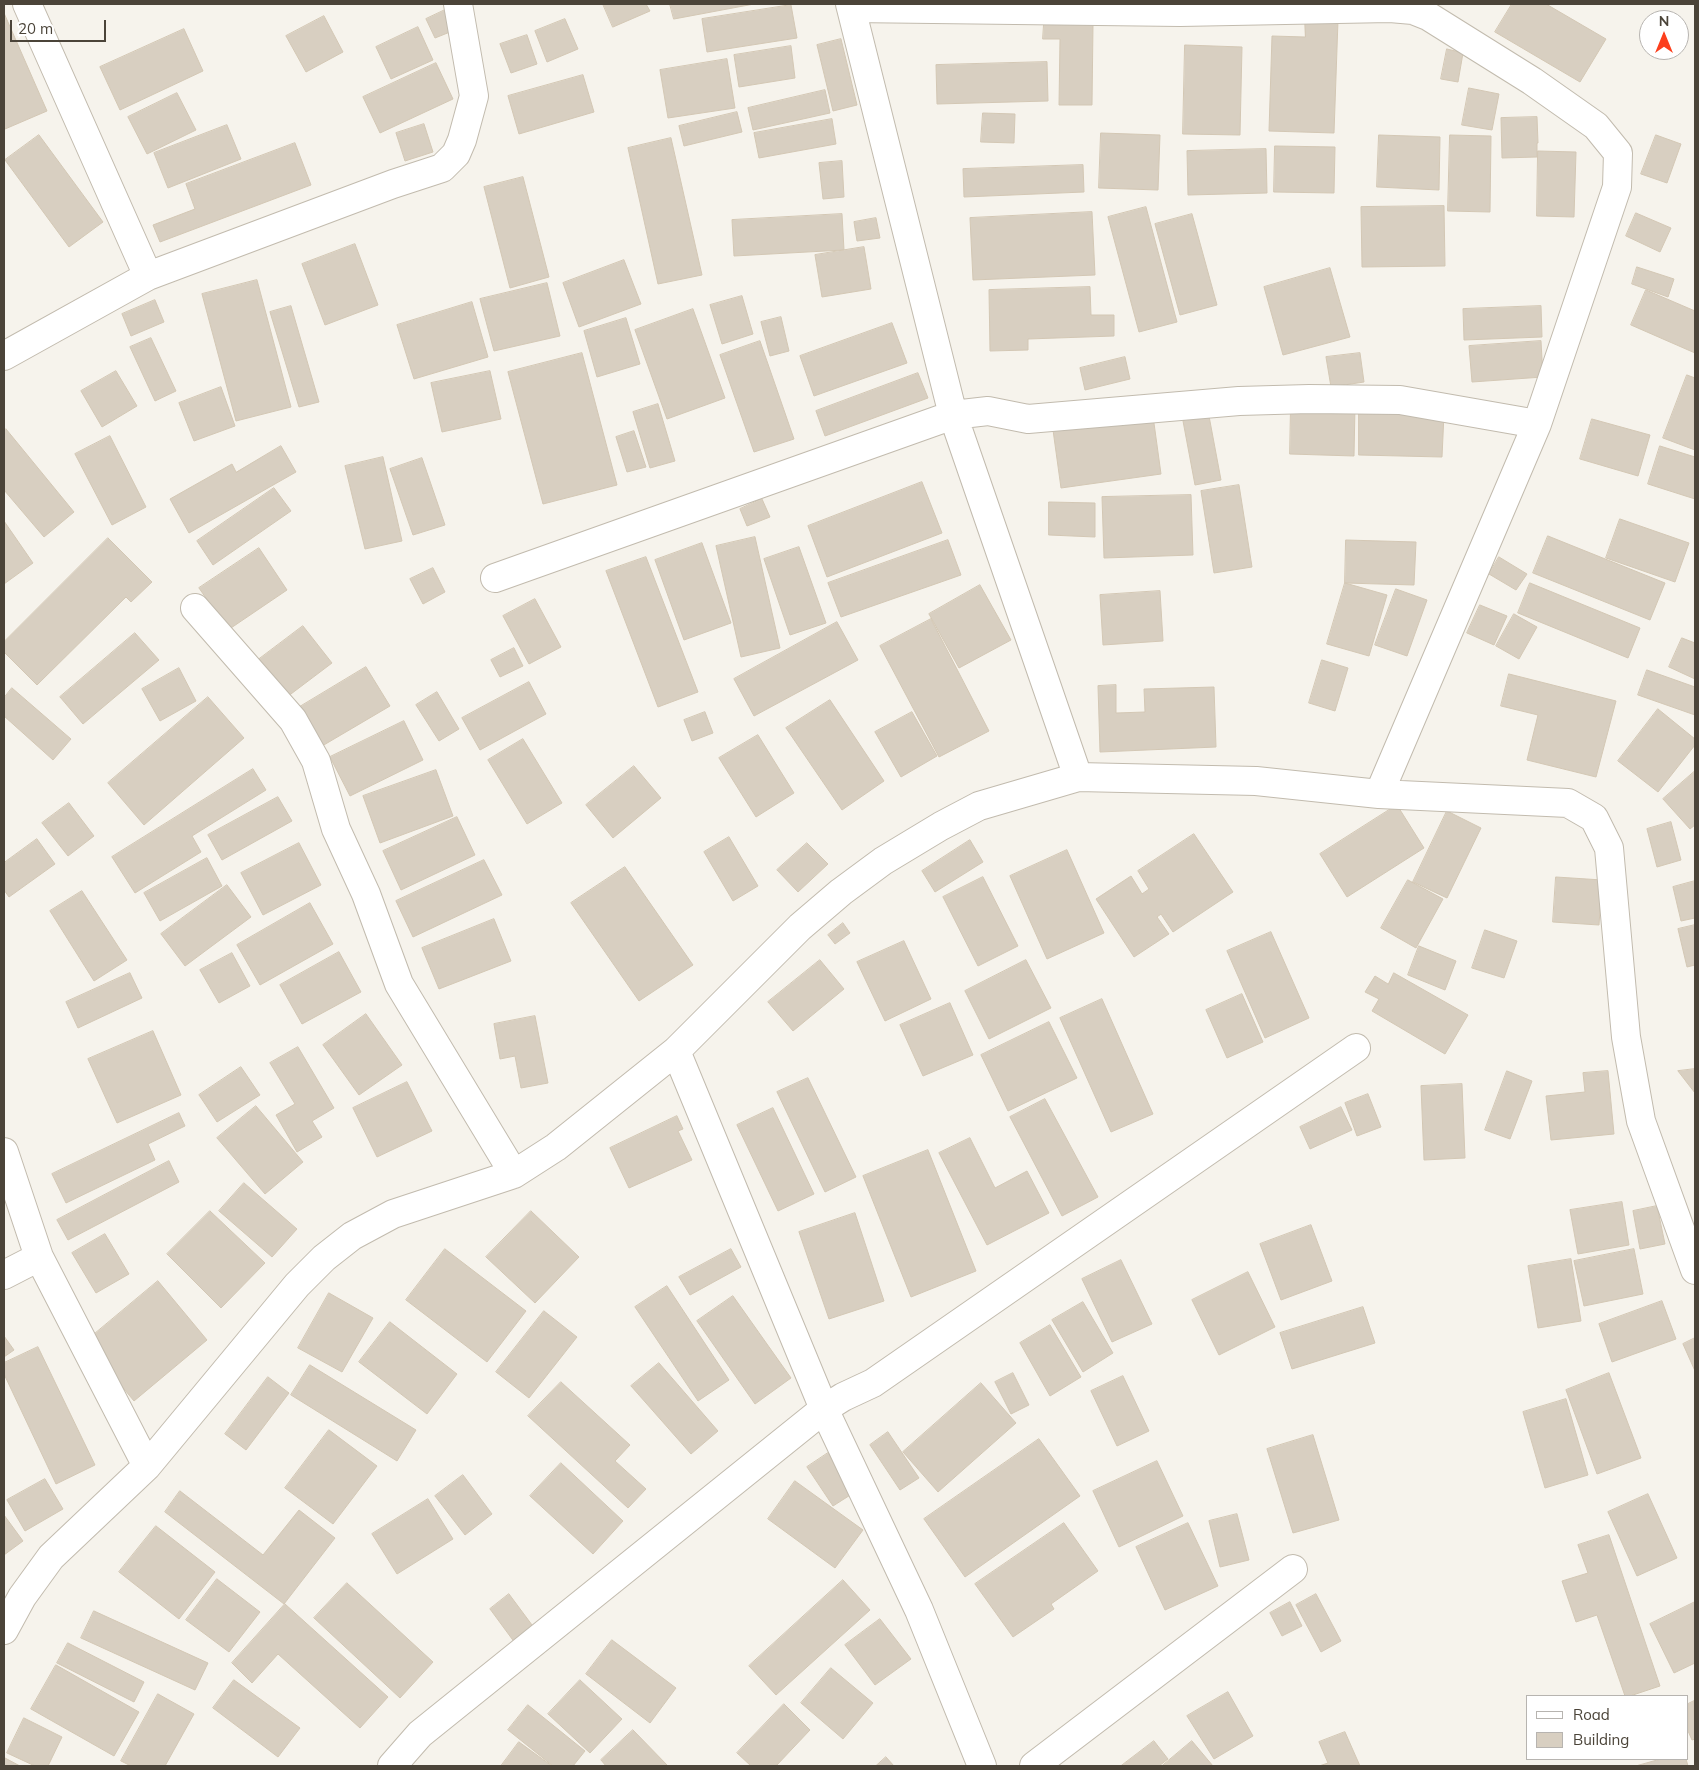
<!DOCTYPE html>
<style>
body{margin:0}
#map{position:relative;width:1699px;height:1770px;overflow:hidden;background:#f6f3ec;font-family:Mulish,sans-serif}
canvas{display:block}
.frame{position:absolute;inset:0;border:5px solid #4b4439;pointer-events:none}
.legend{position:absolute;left:1526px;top:1695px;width:162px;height:65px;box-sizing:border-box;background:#fff;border:1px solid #b7b4b0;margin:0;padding:6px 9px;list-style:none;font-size:15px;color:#4b4439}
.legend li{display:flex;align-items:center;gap:10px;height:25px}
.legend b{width:25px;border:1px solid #b7b4b0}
.north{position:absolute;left:1639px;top:10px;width:50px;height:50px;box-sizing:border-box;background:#fff;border:1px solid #b7b4b0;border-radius:50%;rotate:0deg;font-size:14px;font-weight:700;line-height:20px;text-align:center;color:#4b4439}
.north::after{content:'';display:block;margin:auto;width:18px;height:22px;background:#fc3f1d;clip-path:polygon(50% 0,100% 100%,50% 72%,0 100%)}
.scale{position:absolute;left:10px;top:20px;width:96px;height:22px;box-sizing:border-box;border:2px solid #4b4439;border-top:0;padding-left:6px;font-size:15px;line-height:18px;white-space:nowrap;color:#4b4439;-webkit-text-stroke:4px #fff;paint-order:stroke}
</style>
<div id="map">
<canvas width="1699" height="1770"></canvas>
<div class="frame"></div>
<ul class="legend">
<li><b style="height:6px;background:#fff"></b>Road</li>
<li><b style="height:14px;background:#d8cfc1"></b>Building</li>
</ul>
<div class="north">N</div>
<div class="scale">20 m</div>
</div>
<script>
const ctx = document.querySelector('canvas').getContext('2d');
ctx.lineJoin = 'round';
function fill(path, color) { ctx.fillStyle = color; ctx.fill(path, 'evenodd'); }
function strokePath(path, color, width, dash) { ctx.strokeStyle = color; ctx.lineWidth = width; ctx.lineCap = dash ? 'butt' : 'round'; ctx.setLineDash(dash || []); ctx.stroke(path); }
const building = new Path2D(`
 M603,4H646L650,11L613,27Z
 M670,4H754L674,19Z
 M1512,4H1546L1606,39L1580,82L1495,32Z
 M791,5L797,38L707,52L702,19Z
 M445,10L455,30L435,38L426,19Z
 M4,13L47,111L5,129L4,126Z
 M324,16L343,52L306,72L286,36Z
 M565,19L578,49L547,62L535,31Z
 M1305,19L1338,20L1334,133L1269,131L1272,36L1305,37Z
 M1044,24H1093L1092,105H1059L1060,39H1043Z
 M418,27L433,60L391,79L376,47Z
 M184,29L203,71L120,110L100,67Z
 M527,35L537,64L511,73L500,44Z
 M841,39L857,105L833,111L817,45Z
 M1185,45L1242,47L1240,135L1183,134Z
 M791,46L795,78L739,87L734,55Z
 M1447,49L1463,53L1458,82L1441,79Z
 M727,59L735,108L668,118L660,70Z
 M1047,62L1048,101L937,104L936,65Z
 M436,63L453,99L380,133L363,97Z
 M583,75L594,112L519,134L508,96Z
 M1469,88L1499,94L1492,130L1462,125Z
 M825,90L830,113L753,130L748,108Z
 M177,93L196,130L147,154L128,117Z
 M737,112L742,132L684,146L679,126Z
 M983,113L1015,114L1014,143L981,142Z
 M1537,117L1538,143H1537V157L1502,158L1501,118Z
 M832,119L836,144L759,158L754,133Z
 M424,124L433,152L405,161L396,133Z
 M227,125L241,159L168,188L154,153Z
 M1101,133L1160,135L1158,190L1099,188Z
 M39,135L103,222L69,247L5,160Z
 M1379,135L1440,137L1439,190L1377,187Z
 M1450,135L1491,136L1490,212L1448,211Z
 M1656,135L1681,144L1667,183L1641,174Z
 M671,138L702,275L658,284L628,148Z
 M295,143L311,185L160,242L153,225L195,209L186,184Z
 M1275,146L1335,147L1334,193L1274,192Z
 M1266,149L1267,193L1188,195L1187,151Z
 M1538,151L1576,152L1574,217L1537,216Z
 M842,161L844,197L823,199L819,163Z
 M1083,165L1084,192L964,197L963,169Z
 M523,177L549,277L510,288L484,187Z
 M1444,206L1445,266L1362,267L1361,207Z
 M1146,207L1177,322L1139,332L1108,217Z
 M1092,212L1095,275L973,280L970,218Z
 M1636,213L1671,228L1660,252L1626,236Z
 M842,214L844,250L734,256L732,220Z
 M1192,214L1217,305L1180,315L1155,224Z
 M876,218L880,238L857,241L854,222Z
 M355,244L378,305L325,325L302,264Z
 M864,247L871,289L822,297L815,255Z
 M624,260L641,304L579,327L563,283Z
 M1637,267L1674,279L1668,297L1632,284Z
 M1330,268L1350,337L1283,355L1264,287Z
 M257,280L291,407L236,421L202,294Z
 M547,283L560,336L494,351L480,299Z
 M1090,287L1091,315H1114V336L1028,339V350L990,351L989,290Z
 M1646,290L1695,311V353L1631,325Z
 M742,296L753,334L722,344L710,305Z
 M155,300L164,322L131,336L122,314Z
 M472,302L488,357L414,379L397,325Z
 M291,306L319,402L299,407L270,312Z
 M1541,306L1542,337L1464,340L1463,309Z
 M693,309L725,398L667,419L635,330Z
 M781,317L789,351L770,356L761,322Z
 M626,318L640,364L597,377L584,331Z
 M892,323L907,363L814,396L800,356Z
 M151,338L176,391L155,401L130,347Z
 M760,341L794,439L754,452L720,355Z
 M1541,341L1543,377L1472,382L1469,346Z
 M582,353L617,485L543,504L508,372Z
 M1360,353L1364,382L1331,387L1326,357Z
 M1125,357L1130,379L1085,390L1080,368Z
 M116,371L137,406L102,427L81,391Z
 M490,371L501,419L442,432L431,383Z
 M918,373L928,398L825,436L816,411Z
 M1687,375L1695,378V450L1663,438Z
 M221,387L235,426L194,441L179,403Z
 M658,404L675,461L650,468L633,412Z
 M1291,405L1355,406L1354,456L1290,454Z
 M1359,413L1444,414L1442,457L1359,455Z
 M1153,416L1161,474L1061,488L1053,430Z
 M1209,416L1221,480L1195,485L1183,421Z
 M1592,419L1650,435L1638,476L1580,459Z
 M6,429L74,512L44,537L4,490V431Z
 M634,431L646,467L627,472L616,437Z
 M110,436L146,507L112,525L75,454Z
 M281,446L296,472L189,533L170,499L232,464L236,472Z
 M1660,446L1695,457V499L1648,484Z
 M383,457L402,541L365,549L345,466Z
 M422,458L445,525L413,535L390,469Z
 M922,482L942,533L827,577L808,526Z
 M1239,485L1252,567L1214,573L1201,491Z
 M274,488L291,511L213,565L197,541Z
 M1191,495L1193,555L1104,558L1102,497Z
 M762,499L770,517L747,526L740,509Z
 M1049,502L1095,503V537L1049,535Z
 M1620,519L1689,543L1675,582L1606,558Z
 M4,521L33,563L4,584Z
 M1548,536L1665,583L1650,620L1533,573Z
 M755,537L780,648L741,657L716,546Z
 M108,538L152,582L131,602L126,597L37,685L4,652V642Z
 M948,540L961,575L841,617L828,583Z
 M1346,540L1416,542L1414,585L1345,583Z
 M702,543L731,623L684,640L655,560Z
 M799,547L826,623L790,635L764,559Z
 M259,548L287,590L228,630L199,588Z
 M646,557L698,692L658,707L606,571Z
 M1499,557L1527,574L1516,590L1489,574Z
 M433,568L445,592L423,604L410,579Z
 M1345,583L1387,595L1369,656L1327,644Z
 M1530,583L1640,628L1628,658L1518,613Z
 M980,585L1011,640L959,668L929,614Z
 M1396,589L1427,600L1407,656L1375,645Z
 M1160,591L1163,641L1103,645L1100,595Z
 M535,599L561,647L529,664L503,616Z
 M1480,605L1507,616L1494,645L1467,633Z
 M1514,614L1537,627L1519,659L1496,646Z
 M931,619L989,731L939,757L880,646Z
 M837,622L858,660L754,716L734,679Z
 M303,626L332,663L283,700L254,663Z
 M135,633L159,660L83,724L60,697Z
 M1682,638L1695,643V679L1669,667Z
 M514,648L523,666L500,677L491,660Z
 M1322,660L1348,668L1335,711L1309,703Z
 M366,667L390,706L317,749L293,711Z
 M179,668L196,701L160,721L142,689Z
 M1647,670L1695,687V715L1638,695Z
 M1509,674L1616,701L1596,777L1527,760L1538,715L1501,706Z
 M529,682L546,714L480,750L462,718Z
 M1116,685V713L1145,712L1144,689L1214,687L1216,747L1100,752L1098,686Z
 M12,688L71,739L53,760L4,716V698Z
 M437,692L459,729L439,741L416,705Z
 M208,697L244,738L144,825L108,783Z
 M830,700L884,781L842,810L786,728Z
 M1658,709L1695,739V745L1658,792L1618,761Z
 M705,712L713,733L692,741L684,720Z
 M912,712L937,756L901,777L875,732Z
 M404,721L423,760L350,796L330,757Z
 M758,735L794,793L756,817L719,758Z
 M523,739L562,803L527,824L488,760Z
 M634,766L661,798L613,838L586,805Z
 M253,769L266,790L192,836L201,852L135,893L112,857Z
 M436,770L453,816L380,843L363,796Z
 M1695,771V825L1690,829L1663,799Z
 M278,797L292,821L222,860L208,835Z
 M69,803L94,836L68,856L42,823Z
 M1397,805L1424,848L1347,897L1320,854Z
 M1447,811L1481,828L1447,898L1413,882Z
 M457,817L475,855L401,890L383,851Z
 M1671,822L1681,860L1657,867L1647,829Z
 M1194,834L1233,892L1173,932L1161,914L1157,917L1169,934L1134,957L1096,899L1131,876L1142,894L1149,889L1138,871Z
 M729,837L758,886L733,901L704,852Z
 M37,839L55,864L9,897L4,890V863Z
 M970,840L983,862L935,892L922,871Z
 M299,843L321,885L263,915L241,873Z
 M807,843L828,864L798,892L777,870Z
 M1067,850L1104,933L1047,959L1010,876Z
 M207,858L222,886L160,921L144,893Z
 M484,860L502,895L413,937L396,901Z
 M625,867L693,965L639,1001L571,903Z
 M983,877L1018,946L978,966L943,897Z
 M1556,877L1602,880L1599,925L1553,922Z
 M1408,880L1443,899L1416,948L1381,928Z
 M1695,881V918L1681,921L1673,887Z
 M227,885L251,917L185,966L161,934Z
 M82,891L127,960L94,981L50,911Z
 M310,903L333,944L260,985L237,945Z
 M494,919L511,961L439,989L422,948Z
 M843,923L850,933L835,944L828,935Z
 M1695,925V965L1687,967L1678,929Z
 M1485,930L1517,941L1504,978L1472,968Z
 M1271,932L1309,1018L1265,1038L1227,951Z
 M904,941L931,999L885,1021L857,962Z
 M1419,946L1456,961L1445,990L1408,975Z
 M339,952L361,992L302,1024L280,985Z
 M232,953L250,986L219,1003L200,970Z
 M820,960L844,989L793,1031L768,1002Z
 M1026,960L1051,1008L989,1039L965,991Z
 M130,973L142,998L78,1028L66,1002Z
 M1394,973L1468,1015L1445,1054L1372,1011L1379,999L1365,992L1375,976L1388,984Z
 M1242,994L1263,1042L1227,1058L1206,1010Z
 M1102,999L1153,1114L1111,1132L1060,1018Z
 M950,1003L973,1055L923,1076L900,1025Z
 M366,1014L402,1065L359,1095L323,1045Z
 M535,1016L548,1083L521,1088L515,1056L500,1059L494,1024Z
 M1049,1022L1077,1078L1008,1111L981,1055Z
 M153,1031L181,1095L117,1123L88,1059Z
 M298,1047L334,1108L312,1121L322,1137L297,1152L276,1115L295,1104L270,1063Z
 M241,1067L260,1095L217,1122L199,1095Z
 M1695,1069V1093L1678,1071Z
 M1507,1071L1532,1081L1510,1139L1485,1130Z
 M1608,1071L1614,1134L1551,1140L1546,1096L1585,1092L1583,1073Z
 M808,1078L856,1177L825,1192L777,1092Z
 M407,1082L432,1131L377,1157L353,1108Z
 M1462,1084L1465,1158L1424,1160L1421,1086Z
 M1368,1094L1381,1127L1357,1136L1345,1103Z
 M1045,1099L1098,1197L1062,1216L1010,1117Z
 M256,1106L303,1162L265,1194L217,1138Z
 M1341,1107L1352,1130L1310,1149L1300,1127Z
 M773,1108L814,1194L778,1211L737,1125Z
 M179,1113L185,1126L148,1144L155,1160L66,1203L52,1174Z
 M677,1116L683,1129L678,1131L692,1160L629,1188L610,1148Z
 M970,1138L995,1188L1027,1171L1049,1213L987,1245L939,1153Z
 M928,1150L976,1271L911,1297L863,1176Z
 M169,1161L179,1182L68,1240L57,1220Z
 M244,1183L297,1229L272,1257L219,1211Z
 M1622,1202L1629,1245L1578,1254L1570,1210Z
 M1657,1206L1665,1244L1640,1249L1633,1211Z
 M210,1211L265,1263L221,1308L167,1254Z
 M531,1211L579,1257L535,1303L486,1257Z
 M855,1213L884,1301L829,1319L799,1232Z
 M1311,1225L1332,1281L1281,1300L1260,1244Z
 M105,1234L129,1274L96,1293L72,1253Z
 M445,1249L526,1311L487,1362L406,1300Z
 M731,1249L741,1267L690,1295L679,1277Z
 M1634,1249L1643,1294L1584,1306L1574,1261Z
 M1571,1259L1581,1321L1538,1328L1528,1266Z
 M1121,1260L1152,1324L1112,1342L1082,1279Z
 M1248,1272L1275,1327L1219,1355L1192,1300Z
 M158,1281L207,1340L134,1401L85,1342Z
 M667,1286L729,1380L698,1401L635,1307Z
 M329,1293L373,1318L342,1372L298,1348Z
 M733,1296L791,1378L755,1404L697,1321Z
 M1662,1301L1676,1339L1612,1362L1599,1324Z
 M1083,1302L1113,1353L1083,1372L1052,1320Z
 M1363,1307L1375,1343L1292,1369L1280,1333Z
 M544,1311L577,1337L529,1398L496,1372Z
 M390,1322L457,1374L427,1414L359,1362Z
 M1050,1325L1081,1377L1050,1396L1020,1343Z
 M4,1336L14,1350L4,1357Z
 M1695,1338V1371L1683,1344Z
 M38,1347L95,1465L56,1484L4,1374V1363Z
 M659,1363L718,1431L691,1454L631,1386Z
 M310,1365L416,1430L397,1461L291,1395Z
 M1013,1373L1029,1405L1011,1414L995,1382Z
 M1609,1373L1641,1458L1597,1474L1566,1390Z
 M1123,1376L1149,1431L1117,1446L1091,1391Z
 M268,1377L289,1393L246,1450L225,1434Z
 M561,1382L630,1445L615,1461L646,1489L628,1508L528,1416Z
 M981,1383L1016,1423L938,1492L903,1452Z
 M1566,1399L1588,1475L1545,1488L1523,1412Z
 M329,1430L377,1466L333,1524L285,1488Z
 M888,1432L919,1478L900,1490L870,1445Z
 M1313,1435L1339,1520L1293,1533L1267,1449Z
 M1039,1439L1080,1496L965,1577L924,1519Z
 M828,1453L855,1492L833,1506L807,1467Z
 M1157,1461L1183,1516L1119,1547L1093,1491Z
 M561,1463L623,1521L593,1554L530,1496Z
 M463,1475L492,1514L465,1535L435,1496Z
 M45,1479L63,1509L25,1531L7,1500Z
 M795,1481L863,1530L835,1568L768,1519Z
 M180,1491L263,1555L299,1510L335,1538L284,1604L165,1512Z
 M1648,1494L1677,1558L1637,1576L1608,1512Z
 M428,1499L453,1539L397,1574L372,1534Z
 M1237,1514L1249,1560L1220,1567L1209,1521Z
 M4,1515L23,1541L4,1555Z
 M1064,1523L1098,1571L1051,1604L1054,1609L1013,1637L975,1584Z
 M1188,1523L1218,1586L1165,1610L1136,1547Z
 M156,1526L215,1572L179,1619L119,1572Z
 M1609,1535L1660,1686L1630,1696H1625L1597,1615L1576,1622L1562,1581L1588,1573L1578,1545Z
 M217,1579L260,1612L229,1652L186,1620Z
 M843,1580L870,1610L776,1695L749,1666Z
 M347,1583L433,1662L400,1698L314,1618Z
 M509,1594L535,1629L515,1643L490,1609Z
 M1316,1594L1341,1641L1321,1652L1296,1605Z
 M1290,1602L1302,1626L1282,1636L1270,1613Z
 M1695,1602V1663L1674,1673L1650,1624Z
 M285,1604L388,1697L360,1728L278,1654L252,1683L232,1663Z
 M94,1611L208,1663L195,1690L81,1638Z
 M880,1619L911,1659L875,1685L845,1645Z
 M612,1640L676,1688L650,1723L586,1674Z
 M68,1643L144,1682L134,1702L57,1663Z
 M56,1665L139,1712L114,1756L31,1709Z
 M831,1668L873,1703L843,1739L801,1703Z
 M234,1680L300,1728L278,1757L213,1708Z
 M580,1680L622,1719L590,1753L548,1714Z
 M1228,1692L1253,1736L1214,1759L1187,1716Z
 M158,1694L194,1714L165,1766H131L121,1761Z
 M1694,1701L1695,1739L1692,1740L1688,1731V1704Z
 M784,1704L810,1730L776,1766H751L737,1753Z
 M528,1705L585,1751L573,1766H553L508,1730Z
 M24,1718L62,1737L48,1766H35L7,1753Z
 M633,1730L668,1766H606L601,1760Z
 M1345,1732L1360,1766H1319L1328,1763L1319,1742Z
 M1154,1741L1168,1759L1159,1766H1121Z
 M1192,1741L1213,1766H1162Z
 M519,1742L552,1766H501Z
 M886,1757L894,1766H876Z
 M5,1758L20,1766H4Z
 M1661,1759H1686L1688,1766H1636Z`);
const minor = new Path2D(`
 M27,4L148,276
 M850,4L953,415L1078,777
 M851,8L1180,12L1390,8L1413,10L1428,16L1532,81L1596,126L1618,153L1617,187L1537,424L1379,794
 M4,356L148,276L393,184L442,168L456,154L462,140L474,96L458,4
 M495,578L953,415L988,411L1028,419L1239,401L1309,399L1400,400L1537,424
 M195,608L293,720L316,761L336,829L366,894L399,984L514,1174
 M4,1152L39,1257L147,1466
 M4,1275L39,1257
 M4,1630L22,1597L51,1557L147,1466L297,1285L324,1258L352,1236L393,1214L514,1174L556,1147L676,1051L800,927L841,892L883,861L941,826L979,806L1078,777L1256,781L1379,794L1568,803L1594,818L1609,848L1626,1037L1641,1121L1695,1270
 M392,1766L420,1734L824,1409L676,1051
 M982,1766L919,1610L824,1409L843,1397L873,1383L1356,1048
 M1034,1766L1293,1569`);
fill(building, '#d8cfc1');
strokePath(building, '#d3c7b4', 1);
strokePath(minor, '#c2bbae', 30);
strokePath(minor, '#fff', 28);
</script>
